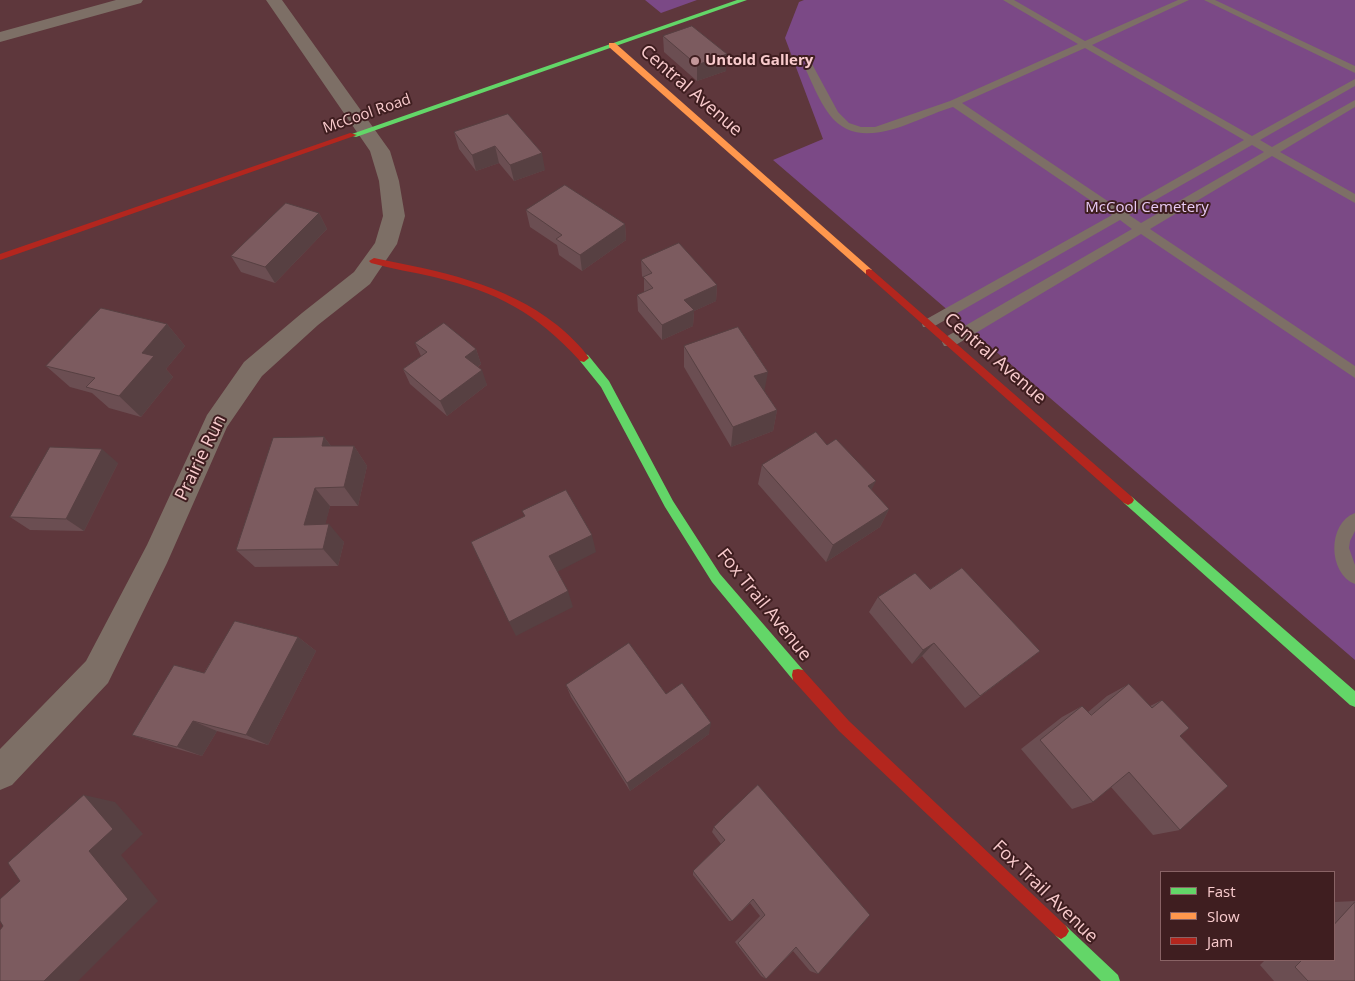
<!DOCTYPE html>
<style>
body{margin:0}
#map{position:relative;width:1355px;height:981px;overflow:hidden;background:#5e373c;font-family:"Open Sans",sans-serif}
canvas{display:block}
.legend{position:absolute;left:1160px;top:871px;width:175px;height:90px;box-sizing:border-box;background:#3f1e20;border:1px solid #896365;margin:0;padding:6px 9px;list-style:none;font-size:15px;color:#f9cbcd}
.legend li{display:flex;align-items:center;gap:10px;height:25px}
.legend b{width:25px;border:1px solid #896365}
</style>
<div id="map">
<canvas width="1355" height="981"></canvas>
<ul class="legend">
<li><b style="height:6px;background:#63d668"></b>Fast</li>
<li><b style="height:6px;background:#ff974d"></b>Slow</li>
<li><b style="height:6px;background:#b3261e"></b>Jam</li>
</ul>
</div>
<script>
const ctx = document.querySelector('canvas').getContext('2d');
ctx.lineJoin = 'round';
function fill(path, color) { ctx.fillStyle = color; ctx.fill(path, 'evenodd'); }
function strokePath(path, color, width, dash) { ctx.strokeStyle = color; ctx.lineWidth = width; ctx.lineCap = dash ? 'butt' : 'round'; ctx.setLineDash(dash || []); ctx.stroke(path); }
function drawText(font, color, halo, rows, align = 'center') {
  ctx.font = font + ' "Open Sans",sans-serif'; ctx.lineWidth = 4; ctx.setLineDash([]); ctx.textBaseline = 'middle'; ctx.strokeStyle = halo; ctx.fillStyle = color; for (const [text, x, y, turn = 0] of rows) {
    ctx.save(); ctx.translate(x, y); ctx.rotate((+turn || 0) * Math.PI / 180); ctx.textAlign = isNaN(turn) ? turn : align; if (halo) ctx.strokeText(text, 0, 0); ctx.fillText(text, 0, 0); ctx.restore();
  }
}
const green = new Path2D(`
 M645,0H697L661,13Z
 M804,0H1355V660L773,160L823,139L785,38L799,2Z`);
const lane = new Path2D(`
 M1003,0H1014L1085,41L1178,0H1189L1092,45L1252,136L1355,79V86L1260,140L1272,147L1355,100V107L1280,152L1355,194V203L1272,156L1150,229L1355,366V378L1141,234L954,346H944L942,342L944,338L1132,229L1120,220L933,327H923L922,324L923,321L1112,215L953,107C915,118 860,156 829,114C818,99 812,82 804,66L809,63L812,64L838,112L849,123L861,127H875L950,101L1078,44ZM1085,48L1244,140L1121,210L962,103ZM1252,145L1264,152L1141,223L1129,215Z
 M1204,0H1215L1355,66V73Z
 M1355,513V531L1350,541L1349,548L1355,565V584C1328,574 1327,523 1355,513Z`);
const street = new Path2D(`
 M116,0H143L141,3L0,42V32Z
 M266,0H282L390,151L399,181L405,216L397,244L370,284L318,325L262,376L227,427L167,563L108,683L12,785L0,790V749L86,661L147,545L207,415L244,362L302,313L354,272L375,243L383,216L379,181L370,151Z`);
const fast = new Path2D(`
 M737,0H747L356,137L349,135Z
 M584,354L588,355L609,381L673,501L720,574L803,670L804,675L803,680L798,681L793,680L712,582L665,507L601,387L580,361L579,358L580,355Z
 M1128,495L1132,497L1355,691V707L1350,705L1124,503L1122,500L1124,497Z
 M1061,923L1066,926L1118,975L1120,981H1101L1056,936L1053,931L1056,926Z`);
const slow = new Path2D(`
 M609,43H615L872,270V274H866L609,47Z`);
const jam = new Path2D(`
 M350,133L357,135L0,260V254Z
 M374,258C439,271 504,283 557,325C568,334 581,346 589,358L584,362L580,361C536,313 498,292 434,277C413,272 392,269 371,263L369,261Z
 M869,269L872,270L1132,497L1134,500L1132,503L1128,505L1124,503L866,274V270Z
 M798,669L803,670L849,721L1066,926L1069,931L1066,936L1061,939L1056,936L839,731L793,680L792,675L793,670Z`);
const wall = new Path2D(`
 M663,36L726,71L697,81L664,52Z
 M508,114L545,170L514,181L499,163L476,171L459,149L454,132Z
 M526,210L625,224L626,240L582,271L559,255L557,245L530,227Z
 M319,213L327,229L275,283L241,272L231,256Z
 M641,260L717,285L716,301L694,311L693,326L662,340L638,311L637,295L644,292V278L642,276Z
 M167,324L185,346L166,369L173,377L141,417L109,408L92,393L70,387L46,366Z
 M415,343L476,349L481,364L478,367L487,385L447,416L410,384L403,369L421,356Z
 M684,346L764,392L777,410L773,431L731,447L684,367Z
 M324,437L331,446H354L367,466L358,506H330L325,524L344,542L338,566L255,567L236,550Z
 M827,445L889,509L880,527L826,562L758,484L762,465Z
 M118,463L84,531L30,530L10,517Z
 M930,589L1040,651L965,708L922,656L912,664L869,612L878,597Z
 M298,637L316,651L268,745L217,731L202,756L160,744L132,735L204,673Z
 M1129,684L1150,706L1162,700L1180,736V830L1153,835L1111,787L1093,802L1072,809L1021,749L1062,717L1082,706L1088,712L1107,696Z
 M566,685L666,694L709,734L630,791L571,697Z
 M758,785L818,974L810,971L793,951L766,979L761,976L735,942L760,916L750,903L732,921H729L693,875V871L721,844L712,832L714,827Z
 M1355,901V981H1274L1260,965L1265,960H1334V902Z`);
const shadedWall = new Path2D(`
 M727,54L726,71L697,81V65Z
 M495,146L499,163L476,171L472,155Z
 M542,153L545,170L514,181L510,165Z
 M319,213L327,229L275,283L265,267Z
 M625,224L626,240L582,271L580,255Z
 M717,285L716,301L694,311L693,326L662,340V325L684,300Z
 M167,324L185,346L166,369L173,377L141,417L119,396L142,353Z
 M476,349L481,364L471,372L465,357Z
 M482,370L487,385L447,416L440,401Z
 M768,372L764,393L754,376Z
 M777,410L773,431L731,447L733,427Z
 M324,437L339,457L322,446Z
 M354,446L367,466L358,506L344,487Z
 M102,449L118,463L84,531L66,519Z
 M876,481L867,499L868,486Z
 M315,488L330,506L321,542L304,525Z
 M889,509L880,527L826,562L833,545Z
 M329,524L344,542L338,566L323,549Z
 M592,535L596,552L555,573L549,556Z
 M568,591L573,607L516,636L509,622Z
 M298,637L316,651L268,745L246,735Z
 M934,643L922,656L912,664L923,650Z
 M193,721L217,731L202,756L177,747Z
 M711,723L709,734L630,791L627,783Z
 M84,795L115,802L143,834L121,855L158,901L78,981H44Z`);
const building = new Path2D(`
 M692,26L727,54L697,65L663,36Z
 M508,114L542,153L510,165L495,146L472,155L454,132Z
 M565,185L625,224L580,255L556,239L562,235L526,210Z
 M286,203L319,213L265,267L231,256Z
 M679,243L717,285L684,300L694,310L662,325L637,295L653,288L643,277L652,273L641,260Z
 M101,308L167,324L142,353L154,356L119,396L86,387L95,378L46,366Z
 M444,323L476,349L465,357L482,370L440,401L403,369L427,352L415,343Z
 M738,327L768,372L754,376L777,410L733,427L684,346Z
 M816,432L827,445L836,439L876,481L868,486L889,509L833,545L762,465Z
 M324,437L322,446H354L344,487L315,488L304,525L329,524L323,549L236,550L273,438Z
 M50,447L102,449L66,519L10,517Z
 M566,490L592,535L549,556L568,591L509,622L471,542L525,516L522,511Z
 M962,568L1040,651L980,696L934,643L923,650L878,597L915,573L930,589Z
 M235,621L298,637L246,735L193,721L177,747L132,735L174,665L204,673Z
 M629,643L666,694L682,683L711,723L627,783L566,685Z
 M1129,684L1152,708L1162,700L1189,728L1180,736L1228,786L1180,830L1129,772L1093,802L1040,740L1082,706L1091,715Z
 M758,785L870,915L818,974L796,947L766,979L738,943L765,915L753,899L732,921L693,871L725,840L714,827Z
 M84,795L113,829L89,851L128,899L44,981H0V930L3,926L0,921V899L20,881L8,863Z
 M1355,902V981H1308L1295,967L1302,960H1334V925Z`);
const markers = [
 [695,61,5,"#c3979a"]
];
const farPoinames = [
 ["Untold Gallery",705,61]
];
const farStreetnames = [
 ["McCool Road",367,114,-19]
];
const farParknames = [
 ["McCool Cemetery",1147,208]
];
const streetNames = [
 ["Central Avenue",691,91,41],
 ["Central Avenue",995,359,41],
 ["Prairie Run",201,458,-64],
 ["Fox Trail Avenue",764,605,51],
 ["Fox Trail Avenue",1045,892,44]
];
fill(green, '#7b4986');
fill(lane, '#7d6f66');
fill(street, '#7d6f66');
fill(fast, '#63d668');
fill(slow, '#ff974d');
fill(jam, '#b3261e');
fill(wall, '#6b4e52');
fill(shadedWall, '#574042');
fill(building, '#7c5b5f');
strokePath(building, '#574042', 1);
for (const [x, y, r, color] of markers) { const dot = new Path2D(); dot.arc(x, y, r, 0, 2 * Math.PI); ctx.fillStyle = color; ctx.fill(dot); strokePath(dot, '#3f1e20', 2); }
drawText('bold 15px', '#f9cbcd', '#3f1e20', farPoinames, 'left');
drawText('15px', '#f9cbcd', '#3f1e20', farStreetnames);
drawText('15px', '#e8caf4', '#3f1e20', farParknames);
drawText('18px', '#f9cbcd', '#3f1e20', streetNames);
</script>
